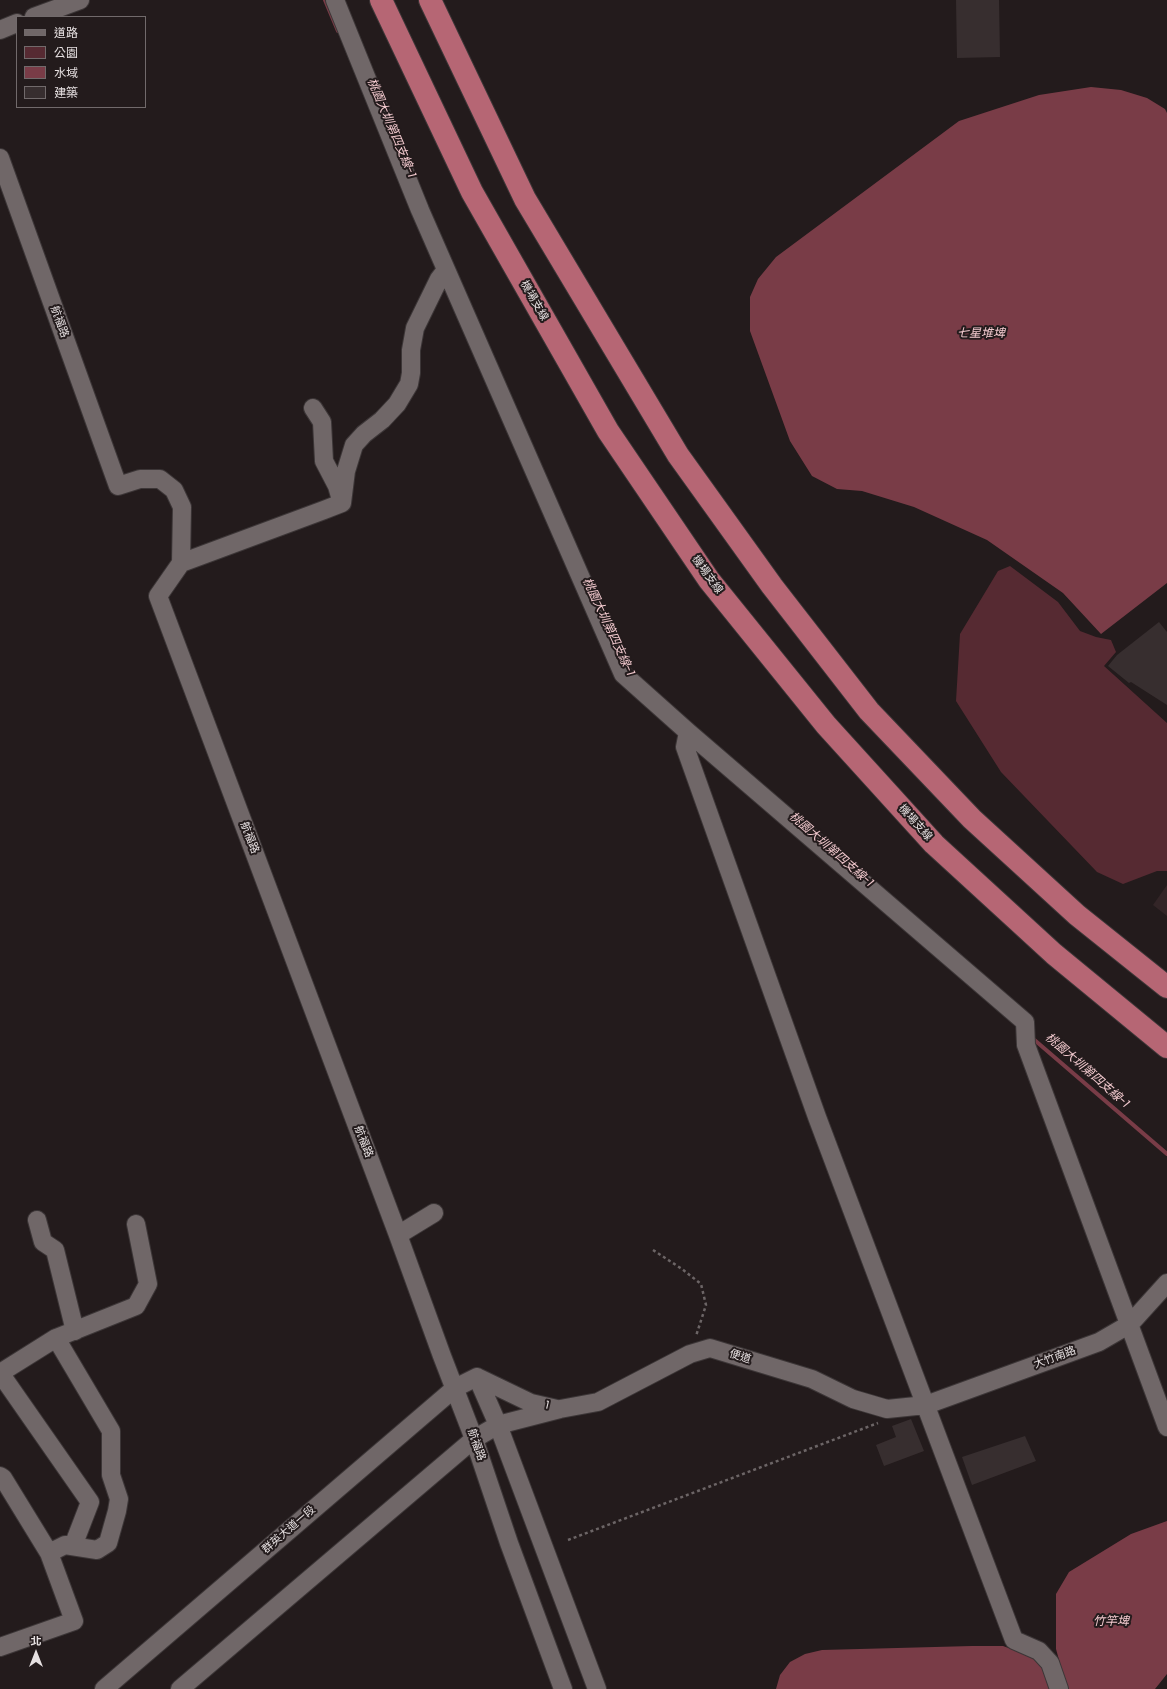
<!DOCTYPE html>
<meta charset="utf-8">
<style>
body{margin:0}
#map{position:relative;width:1167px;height:1689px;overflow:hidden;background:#231b1c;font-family:Poppins,"Noto Sans TC",sans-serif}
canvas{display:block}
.legend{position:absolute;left:16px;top:16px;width:130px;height:92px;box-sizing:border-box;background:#231b1c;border:1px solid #716a6b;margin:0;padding:5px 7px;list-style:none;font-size:12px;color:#e6e0e1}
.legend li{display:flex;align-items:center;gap:8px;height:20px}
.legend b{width:20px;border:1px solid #716a6b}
.north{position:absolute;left:16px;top:1633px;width:40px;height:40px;-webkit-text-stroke:3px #231b1c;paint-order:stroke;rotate:0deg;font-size:11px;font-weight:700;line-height:16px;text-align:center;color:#e6e0e1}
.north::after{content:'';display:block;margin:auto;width:14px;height:18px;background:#e6e0e1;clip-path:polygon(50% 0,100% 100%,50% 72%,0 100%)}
</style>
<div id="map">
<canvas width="1167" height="1689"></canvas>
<ul class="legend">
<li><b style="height:5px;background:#706768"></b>道路</li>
<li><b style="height:11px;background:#562a32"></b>公園</li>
<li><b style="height:11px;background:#793c47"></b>水域</li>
<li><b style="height:11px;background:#372e2f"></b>建築</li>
</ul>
<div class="north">北</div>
</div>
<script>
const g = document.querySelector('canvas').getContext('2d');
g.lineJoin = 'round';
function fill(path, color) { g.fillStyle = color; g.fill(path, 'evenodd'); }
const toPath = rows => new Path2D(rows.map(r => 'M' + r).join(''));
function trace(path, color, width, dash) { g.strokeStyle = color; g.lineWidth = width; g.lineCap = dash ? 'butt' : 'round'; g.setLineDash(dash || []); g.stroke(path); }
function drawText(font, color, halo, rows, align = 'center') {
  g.font = font + ' Poppins,"Noto Sans TC",sans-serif'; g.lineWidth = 4; g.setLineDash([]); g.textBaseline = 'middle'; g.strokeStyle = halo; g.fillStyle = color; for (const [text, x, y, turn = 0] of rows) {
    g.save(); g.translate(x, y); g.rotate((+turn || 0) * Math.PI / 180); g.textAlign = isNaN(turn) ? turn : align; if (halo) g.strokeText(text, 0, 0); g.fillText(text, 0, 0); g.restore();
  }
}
const built = toPath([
 [1167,885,1167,916,1153,905]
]);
const green = toPath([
 [1010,566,1058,602,1080,631,1096,637,1111,640,1116,652,1104,666,1167,723,1167,871,1157,871,1123,884,1097,872,1001,772,956,701,960,634,998,571]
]);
const water = toPath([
 [1091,87,1121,90,1147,98,1165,109,1167,113,1167,583,1101,634,1063,593,987,540,914,507,862,491,837,489,812,476,790,441,750,331,750,297,758,279,776,257,959,121,1039,95],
 [1167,1521,1167,1674,1155,1689,1067,1689,1056,1649,1056,1594,1069,1572,1131,1534],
 [972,1646,1003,1646,1039,1659,1047,1671,1049,1689,776,1689,780,1675,790,1662,805,1654,822,1650]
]);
const stream = toPath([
 [325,0,338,31],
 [1031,1037,1167,1154]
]);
const building = toPath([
 [956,0,999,0,1000,57,957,58],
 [1159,622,1167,632,1167,705,1131,682,1129,683,1108,666,1117,655],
 [911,1419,924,1451,884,1466,876,1445,896,1437,892,1426],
 [1025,1436,1036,1461,972,1485,962,1457]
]);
const path = toPath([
 [653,1250,682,1269,701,1284,706,1305,696,1336],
 [568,1540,878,1423]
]);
const minor = toPath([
 [335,0,420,210,623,674,688,732,1025,1022,1026,1045,1167,1427],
 [34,17,80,0],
 [0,30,17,23],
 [0,158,118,486,140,479,160,479,174,490,182,507,181,563,158,596,398,1235,442,1356,474,1439,509,1543,563,1689],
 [313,408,322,422,324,461,337,486,341,500],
 [181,563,324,510,342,503,346,471,354,445,364,434,382,420,397,404,409,384,411,373,411,350,415,328,439,279,446,270],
 [688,732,685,747,817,1117,1014,1640,1039,1651,1050,1663,1059,1689],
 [37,1220,43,1242,55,1250,75,1331],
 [398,1235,434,1213],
 [0,1373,56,1338,136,1306,148,1284,136,1224],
 [0,1373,90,1502,73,1546],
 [477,1377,498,1425,597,1689],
 [477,1377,531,1403,557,1409],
 [0,1476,3,1478,49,1553,74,1621,0,1647],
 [49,1553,65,1545,97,1550,108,1543,117,1511,119,1499,111,1475,111,1431,56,1338],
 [104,1689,455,1388,477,1377],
 [180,1689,474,1439,498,1425,560,1409,598,1402,690,1354,710,1348,812,1379,853,1399,887,1409,926,1405,1099,1342,1130,1324,1167,1283]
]);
const highway = toPath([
 [381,0,472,192,608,431,709,580,826,725,934,844,1054,954,1167,1047],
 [430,0,525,199,678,455,772,586,869,711,972,819,1077,915,1167,987]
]);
const streetNames = [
 ["機場支線",534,301,60],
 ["航福路",59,322,70],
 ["機場支線",707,575,54],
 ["機場支線",915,823,48],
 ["航福路",249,838,69],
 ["航福路",363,1142,69],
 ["便道",740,1357,17],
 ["大竹南路",1055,1358,-20],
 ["1",547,1406,13],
 ["航福路",476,1445,71],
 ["群英大道一段",289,1530,-41]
];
const waterNames = [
 ["桃園大圳第四支線-1",391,128,67],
 ["七星堆埤",981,334],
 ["桃園大圳第四支線-1",608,627,65],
 ["桃園大圳第四支線-1",831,850,41],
 ["桃園大圳第四支線-1",1087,1071,41],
 ["竹竿埤",1111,1622]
];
fill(built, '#332527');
fill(green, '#562a32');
fill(water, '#793c47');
trace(stream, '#793c47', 4);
fill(building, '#372e2f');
trace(minor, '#3c3637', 20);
trace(highway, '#3c3637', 24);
trace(path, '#6c6566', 2.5, [3, 3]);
trace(minor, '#706768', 18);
trace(highway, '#b66674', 22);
drawText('11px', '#e6e0e1', '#231b1c', streetNames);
drawText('italic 12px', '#f3cacf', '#231b1c', waterNames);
</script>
